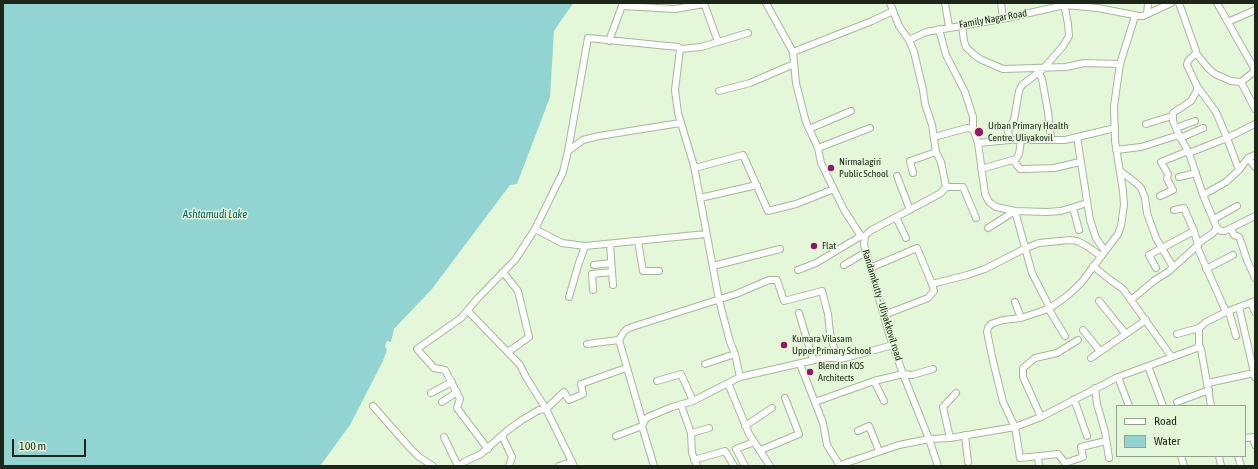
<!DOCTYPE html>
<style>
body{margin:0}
#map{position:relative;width:1258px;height:469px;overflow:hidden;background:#e4f8d9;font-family:"Asap Condensed",sans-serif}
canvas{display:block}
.frame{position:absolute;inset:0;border:4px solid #1e261a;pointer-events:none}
.legend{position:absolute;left:1116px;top:405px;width:130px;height:52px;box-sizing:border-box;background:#e4f8d9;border:1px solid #95a48d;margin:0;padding:5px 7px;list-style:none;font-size:12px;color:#1e261a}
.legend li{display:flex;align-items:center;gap:8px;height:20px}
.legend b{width:20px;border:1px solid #95a48d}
.scale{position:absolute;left:12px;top:439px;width:74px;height:18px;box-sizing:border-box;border:2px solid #1e261a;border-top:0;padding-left:5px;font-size:12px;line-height:14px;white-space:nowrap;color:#1e261a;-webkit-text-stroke:3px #e4f8d9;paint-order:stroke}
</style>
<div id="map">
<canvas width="1258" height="469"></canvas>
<div class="frame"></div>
<ul class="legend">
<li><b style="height:5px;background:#fff"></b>Road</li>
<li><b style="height:11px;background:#92d4d2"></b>Water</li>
</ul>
<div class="scale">100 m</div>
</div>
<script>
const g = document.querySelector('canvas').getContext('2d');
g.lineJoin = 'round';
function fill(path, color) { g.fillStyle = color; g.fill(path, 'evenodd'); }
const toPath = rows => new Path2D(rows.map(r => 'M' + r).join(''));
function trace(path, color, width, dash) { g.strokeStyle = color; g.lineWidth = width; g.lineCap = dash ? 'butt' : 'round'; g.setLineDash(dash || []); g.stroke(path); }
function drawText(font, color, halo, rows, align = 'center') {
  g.font = font + ' "Asap Condensed",sans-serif'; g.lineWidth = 3; g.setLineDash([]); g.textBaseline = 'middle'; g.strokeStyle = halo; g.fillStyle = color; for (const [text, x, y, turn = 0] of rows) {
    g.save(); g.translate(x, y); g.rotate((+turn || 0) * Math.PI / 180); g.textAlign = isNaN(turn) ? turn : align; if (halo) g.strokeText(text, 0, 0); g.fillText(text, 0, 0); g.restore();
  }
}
const water = toPath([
 [3,3,573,3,572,5,560,22,554,31,550,97,517,184,510,185,432,289,394,329,391,342,387,341,385,346,387,350,383,361,350,425,320,466,3,466]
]);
const minor = toPath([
 [704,3,718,42],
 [766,3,793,52,796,83,800,99,806,122,818,148,821,163,844,210,861,236,865,236],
 [890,3,899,26,909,40,914,52,923,90,925,104,932,125,936,152,941,162,946,187,941,193,870,231,865,236,864,245,889,334,903,374,929,439,938,466],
 [945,3,949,27],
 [1001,3,1003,18],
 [1179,3,1196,51,1196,53,1188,61,1187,65,1197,86,1197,90,1195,94,1191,101,1173,113,1173,121,1179,135,1189,153,1203,195,1217,228,1213,233,1200,242,1198,245,1198,249,1226,312],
 [1217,3,1255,70],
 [622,6,675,9,704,4],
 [1147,14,1148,3],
 [1228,22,1255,10],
 [962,25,964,41,966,47,972,53,980,59,1003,69,1066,67,1084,63,1120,64],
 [939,29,946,55,965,92,973,117,973,129],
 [909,40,926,32,1007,18,1065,5,1098,8,1139,16,1143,16,1171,3],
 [609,41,623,3],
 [680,49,701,47,748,33],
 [793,52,872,21,893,11],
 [1196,53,1208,68,1215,74,1231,81,1241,82,1255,71],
 [1039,73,1042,79,1048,112,1051,139],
 [1241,82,1255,109],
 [1197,86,1216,112,1227,138,1239,170],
 [719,91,750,83,794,64],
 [1146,124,1172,116],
 [1176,128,1195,121],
 [809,129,851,111],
 [934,137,967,128,973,129,978,143,985,194,989,202,996,207,1015,211,1047,212,1061,211,1087,203],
 [1077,137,1090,220,1096,238,1105,251],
 [1180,138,1203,128],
 [1010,140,1008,131,1014,120,1019,91,1022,85,1043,69,1063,46,1069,36,1068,24,1064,3],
 [978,143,1010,140,1065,140,1115,128],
 [818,148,870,128],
 [1116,150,1141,147,1179,135],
 [568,151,588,38,678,47,680,49,675,90,678,113,694,166,719,300,730,342,735,354,740,377],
 [1189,153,1227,138,1255,124],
 [1248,158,1255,167],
 [1013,160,1020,169,1023,169,1054,168,1080,162],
 [695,168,743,155,768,211,796,204,834,189],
 [981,169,1016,159,1019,154,1021,140],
 [1120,171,1136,183,1141,188,1145,198,1147,213,1156,238,1173,267],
 [913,173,910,161,936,152],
 [897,176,910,210],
 [1179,177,1196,173],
 [946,187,963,187,976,218],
 [1203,195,1226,182,1239,170,1248,158,1255,155],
 [1160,196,1173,190,1167,179,1168,174,1161,162,1188,151],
 [700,198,757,185],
 [1073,208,1079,230],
 [896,217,906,238],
 [1214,219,1237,206],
 [988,228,1015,211,1032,273,1050,308],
 [1217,228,1221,231,1225,231,1255,216],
 [535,229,562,243,585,246,706,234],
 [1231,229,1234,235,1239,237,1241,242,1247,260,1255,278],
 [638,241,643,271,659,271],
 [610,244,613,285],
 [594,265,611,263],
 [844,265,866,252],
 [713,266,780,249],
 [1093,266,1109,279,1123,289,1171,356],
 [870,268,917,248,932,284],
 [1156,268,1149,255,1194,231],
 [1206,269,1233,255],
 [798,270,816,263,861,236],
 [503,272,518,291,529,337,508,352],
 [593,290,592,274,612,272],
 [569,297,578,266,585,246],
 [1131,300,1155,280,1168,272,1198,245,1194,231,1184,208,1174,210],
 [1099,301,1125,333],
 [1015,302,1021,318],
 [1251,303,1255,312],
 [1239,307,1255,377],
 [1048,308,1065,336],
 [468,311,520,365,526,377,546,409,564,392,569,400,583,394,581,384,626,368],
 [1229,312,1236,336],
 [799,313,813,360],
 [884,315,928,298,934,291,932,284,967,275,985,269,1026,248,1039,243,1070,240,1077,241,1085,245,1101,256],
 [1083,330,1100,351],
 [1177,334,1199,328],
 [587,344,619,340],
 [1199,345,1201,349,1211,406],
 [1091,358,1146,320],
 [705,364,735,354],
 [800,364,823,423,827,445,840,466],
 [1148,366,1163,406],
 [1118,377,1129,406],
 [657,381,681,374,693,401],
 [874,381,884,401],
 [728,383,749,434,770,466],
 [1208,383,1254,373],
 [1095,388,1097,404,1105,432,1109,458],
 [431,393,452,382],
 [1074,399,1087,436],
 [442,402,457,392],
 [815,402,874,381,903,374,912,375,933,369],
 [1177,402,1209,390],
 [681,405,691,433,692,453,697,466],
 [373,406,410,448,419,457,433,466],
 [1041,417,1023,377,1023,368,1035,358,1057,353,1078,340],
 [643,423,619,340,623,333,627,329,635,326,736,294,769,280,777,280,784,301,822,291,828,314,830,333,837,358],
 [745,426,772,408],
 [858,431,869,426,879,451],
 [691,433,709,428],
 [965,435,968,462],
 [502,436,512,457,509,466],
 [616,436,642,426],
 [444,437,458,466],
 [1253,437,1255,445],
 [950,438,943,407,956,393],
 [1245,438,1255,437],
 [1106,441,1081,447,1083,457,1065,463,1058,454,1020,458,1015,427,1003,402,993,361,987,332,988,328,991,324,1003,320,1021,318,1039,312,1050,308,1067,296,1081,283,1118,234,1121,226,1124,205,1123,191,1115,141,1114,106,1120,64,1135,16],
 [488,449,457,408,460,399,445,370,434,368,417,349,461,318,478,298,515,260,535,229,563,172,568,151,583,140,599,136,680,123],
 [761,450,799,434,785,398],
 [1038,456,1039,466],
 [1181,456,1184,466],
 [1219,456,1221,466],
 [1238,456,1241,466],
 [694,460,725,451,734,466],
 [459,466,464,462,481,454,508,430,522,420,539,410,546,409,574,466],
 [559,466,571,462],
 [654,466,642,426,645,420,648,417,672,407,693,401,740,377,823,358,845,358,893,345],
 [745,466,736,449,754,442],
 [840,466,846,463,899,445,929,439,950,438,1015,427,1041,417,1118,377,1197,348,1199,345,1199,328,1206,322,1226,312,1255,301]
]);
const markers = [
 [979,132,5,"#991468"],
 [831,168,4,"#991468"],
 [814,246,4,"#991468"],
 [784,345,4,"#991468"],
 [810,372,4,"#991468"]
];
const streetNames = [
 ["Family Nagar Road",993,19,-10],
 ["Randamkutty - Uliyakkovil road",882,305,73]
];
const poiNames = [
 ["Urban Primary Health",988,126],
 ["Centre, Uliyakovil",988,138],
 ["Nirmalagiri",839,162],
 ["Public School",839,174],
 ["Flat",822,246],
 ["Kumara Vilasam",792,339],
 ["Upper Primary School",792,351],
 ["Blend in KOS",818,366],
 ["Architects",818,378]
];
const waterNames = [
 ["Ashtamudi Lake",215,215]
];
fill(water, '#92d4d2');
trace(minor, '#a5b89a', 8);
trace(minor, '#fff', 6);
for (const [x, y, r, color] of markers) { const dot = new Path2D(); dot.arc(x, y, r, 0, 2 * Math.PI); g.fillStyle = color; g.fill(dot); trace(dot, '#e4f8d9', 1.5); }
drawText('10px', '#1e261a', '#e4f8d9', streetNames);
drawText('10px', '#1e261a', '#e4f8d9', poiNames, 'left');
drawText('italic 11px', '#006261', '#e4f8d9', waterNames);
</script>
